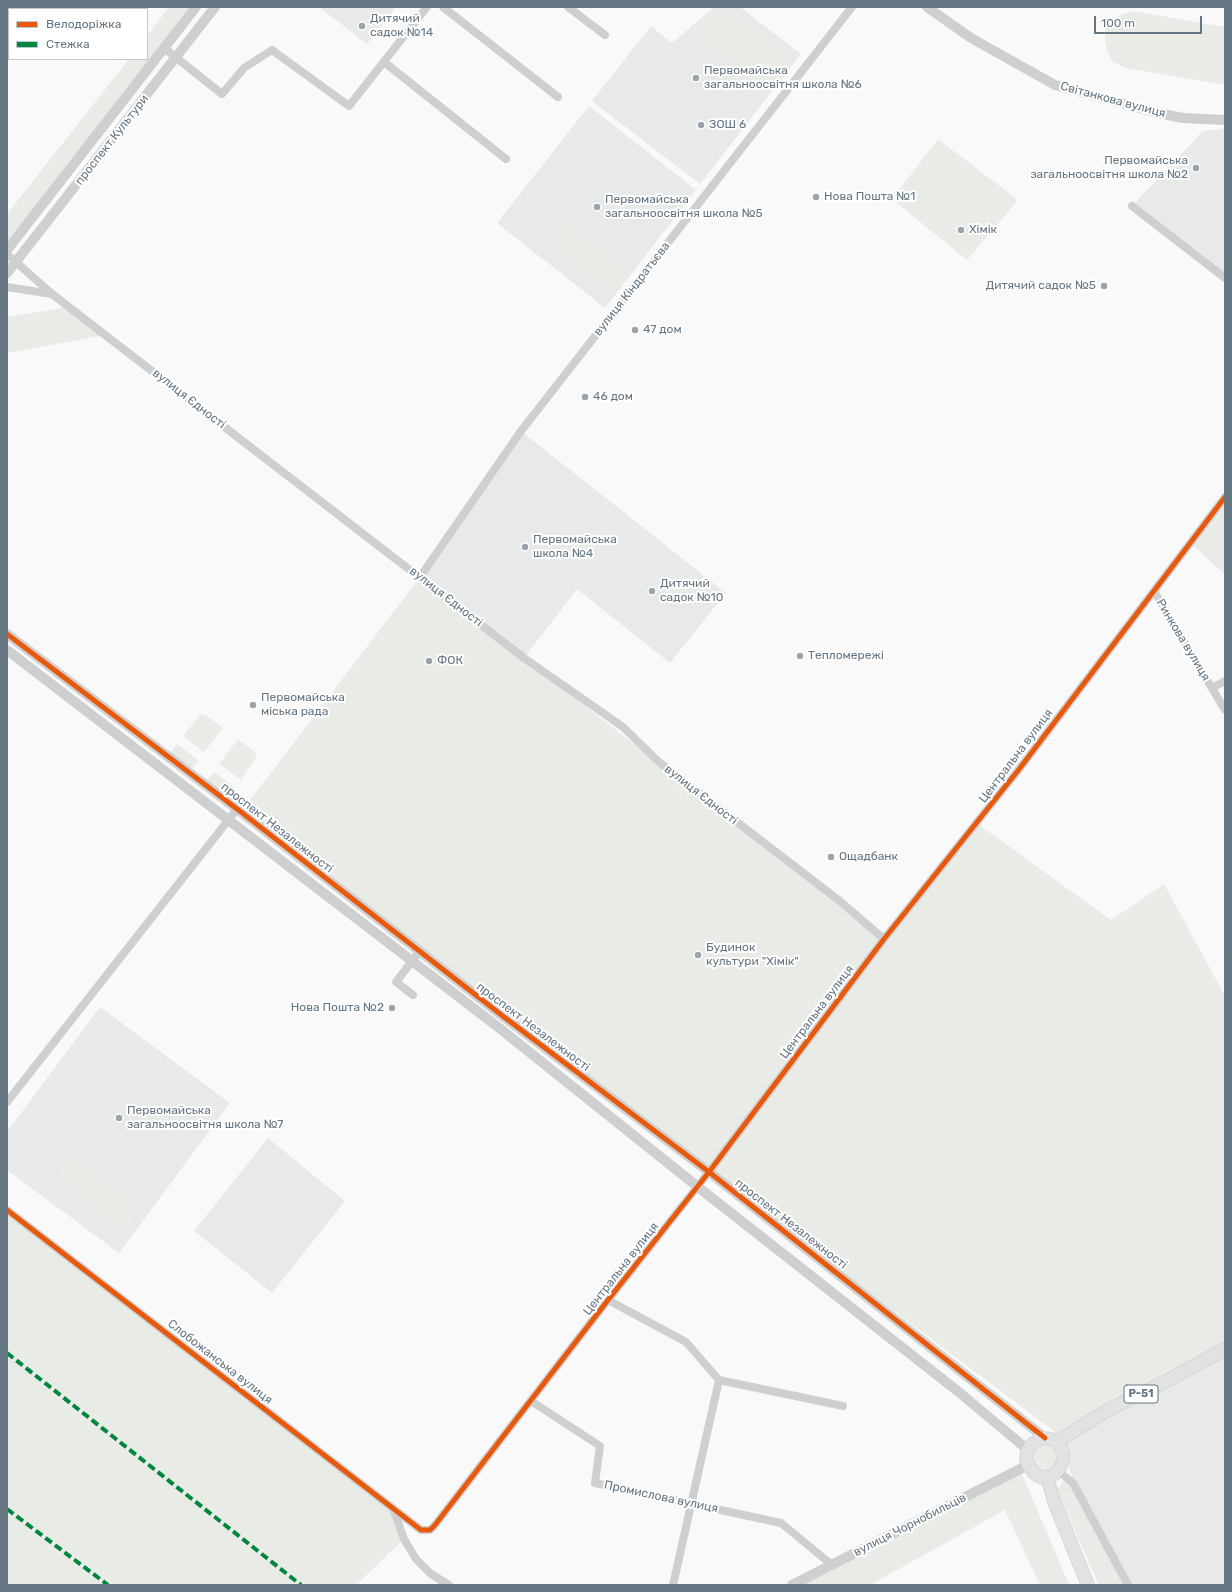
<!DOCTYPE html>
<meta charset="utf-8">
<style>
body{margin:0}
#map{position:relative;width:1232px;height:1592px;overflow:hidden;background:#f9f9f9;font-family:Rubik,sans-serif}
canvas{display:block}
.frame{position:absolute;inset:0;border:8px solid #657683;pointer-events:none}
.legend{position:absolute;left:8px;top:8px;width:140px;height:52px;box-sizing:border-box;background:#fff;border:1px solid #c1c8cd;margin:0;padding:5px 7px;list-style:none;font-size:12px;color:#657683}
.legend li{display:flex;align-items:center;gap:8px;height:20px}
.legend b{width:20px;border:1px solid #c1c8cd}
.scale{position:absolute;left:1094px;top:16px;width:108px;height:18px;box-sizing:border-box;border:2px solid #657683;border-top:0;padding-left:5px;font-size:12px;line-height:14px;white-space:nowrap;color:#657683;-webkit-text-stroke:3px #fff;paint-order:stroke}
</style>
<div id="map">
<canvas width="1232" height="1592"></canvas>
<div class="frame"></div>
<ul class="legend">
<li><b style="height:5px;background:#e8590c"></b>Велодоріжка</li>
<li><b style="height:5px;background:#00873e"></b>Стежка</li>
</ul>
<div class="scale">100 m</div>
</div>
<script>
const g = document.querySelector('canvas').getContext('2d');
g.lineJoin = 'round';
function fill(path, color) { g.fillStyle = color; g.fill(path, 'evenodd'); }
const toPath = rows => new Path2D(rows.map(r => 'M' + r).join(''));
function trace(path, color, width, dash) { g.strokeStyle = color; g.lineWidth = width; g.lineCap = dash ? 'butt' : 'round'; g.setLineDash(dash || []); g.stroke(path); }
function drawText(font, color, halo, rows, align = 'center') {
  g.font = font + ' Rubik,sans-serif'; g.lineWidth = 4; g.setLineDash([]); g.textBaseline = 'middle'; g.strokeStyle = halo; g.fillStyle = color; for (const [text, x, y, turn = 0] of rows) {
    g.save(); g.translate(x, y); g.rotate((+turn || 0) * Math.PI / 180); g.textAlign = isNaN(turn) ? turn : align; if (halo) g.strokeText(text, 0, 0); g.fillText(text, 0, 0); g.restore();
  }
}
const built = toPath([
 [319,7,396,7,367,44],
 [714,7,740,7,801,54,700,184,592,101,651,26,672,43],
 [589,106,696,190,605,308,497,223],
 [1225,129,1225,278,1132,206,1203,131],
 [521,431,726,593,670,663,577,589,524,658,420,577],
 [100,1007,230,1103,119,1253,7,1170,7,1132],
 [268,1138,345,1201,272,1293,194,1231],
 [1225,1349,1225,1585,1128,1585,1073,1483,1062,1437]
]);
const green = toPath([
 [169,7,196,7,7,250,7,214,129,59,147,59,147,36],
 [724,9,738,13,783,48,787,58,787,66,783,75,777,81,765,85,754,83,706,46,702,37,702,29,706,19,711,13],
 [1133,11,1225,27,1225,83,1220,84,1126,68,1115,63,1110,58,1106,48,1105,36,1108,26,1112,21,1120,15],
 [938,139,1018,200,967,260,892,199],
 [559,225,565,225,572,226,621,263,625,272,625,277,623,283,615,288,610,289,603,288,554,251,550,246,549,237,552,231],
 [69,307,106,335,7,353,7,317],
 [1225,497,1225,575,1191,543],
 [420,577,884,939,978,824,1111,920,1164,884,1225,996,1225,1349,1062,1437,709,1172,241,812],
 [201,714,206,715,223,728,204,752,183,736],
 [238,739,255,752,257,756,241,780,219,764],
 [177,744,198,760,189,773,167,757],
 [214,772,235,788,226,801,204,784],
 [73,1158,82,1161,133,1200,137,1205,138,1214,131,1224,123,1227,116,1225,60,1182,58,1175,60,1164,65,1160],
 [7,1210,393,1508,404,1539,356,1585,7,1585],
 [1058,1441,1060,1468,1040,1477,1027,1452,1031,1445],
 [1020,1469,1069,1585,1040,1585,1005,1510,870,1585,792,1585],
 [1065,1476,1128,1585,1099,1585,1057,1491]
]);
const minor = toPath([
 [443,7,558,97],
 [568,7,605,35],
 [164,48,222,94,244,68,272,50,349,106,427,7],
 [384,62,506,159],
 [1132,206,1225,278],
 [7,254,52,294,524,658,623,727,659,762,841,902,884,939],
 [7,287,52,294],
 [420,577,521,431,852,7],
 [1154,591,1225,710],
 [1212,688,1225,681],
 [413,995,396,982,419,952],
 [7,1102,237,809,241,812],
 [7,1210,421,1530,430,1530,435,1525,608,1300,709,1172,884,939,1020,768,1225,497],
 [608,1300,686,1342,719,1380,843,1406],
 [531,1401,600,1446,595,1483,781,1523,832,1565],
 [1058,1471,1073,1483,1128,1585],
 [393,1508,404,1539,416,1559,431,1574,449,1585],
 [673,1585,719,1380]
]);
const tertiary = toPath([
 [927,7,971,38,1055,85,1158,113,1183,118,1225,120],
 [7,250,196,7],
 [7,273,215,7],
 [7,634,241,812,504,1017,709,1172,1045,1438],
 [7,650,498,1027,698,1187,960,1393,1028,1450],
 [792,1585,1028,1465]
]);
const primary = toPath([
 [1041,1438,1051,1439,1058,1441,1063,1454,1063,1460,1060,1468,1055,1474,1047,1477,1040,1477,1034,1473,1028,1465,1026,1459,1027,1452,1031,1445,1041,1438],
 [1058,1441,1108,1410,1172,1378,1225,1349],
 [1047,1477,1055,1504,1088,1585]
]);
const quiet = toPath([
 [7,1353,301,1585],
 [7,1509,108,1585]
]);
const cycleway = toPath([
 [7,634,241,812,504,1017,709,1172,1045,1438],
 [7,1210,421,1530,430,1530,435,1525,608,1300,709,1172,884,939,1020,768,1225,497]
]);
const markers = [
 [362,26,4,"#99a4ac"],
 [696,78,4,"#99a4ac"],
 [701,125,4,"#99a4ac"],
 [1196,168,4,"#99a4ac"],
 [816,197,4,"#99a4ac"],
 [597,207,4,"#99a4ac"],
 [961,230,4,"#99a4ac"],
 [1104,286,4,"#99a4ac"],
 [635,330,4,"#99a4ac"],
 [585,397,4,"#99a4ac"],
 [525,547,4,"#99a4ac"],
 [652,591,4,"#99a4ac"],
 [800,656,4,"#99a4ac"],
 [429,661,4,"#99a4ac"],
 [253,705,4,"#99a4ac"],
 [831,857,4,"#99a4ac"],
 [698,955,4,"#99a4ac"],
 [392,1008,4,"#99a4ac"],
 [119,1118,4,"#99a4ac"]
];
const shields = [
 [1141,1394,34]
];
const shieldNames = [
 ["Р-51",1141,1394]
];
const poiNames = [
 ["Дитячий",370,19],
 ["садок №14",370,33],
 ["Первомайська",704,71],
 ["загальноосвітня школа №6",704,85],
 ["ЗОШ 6",709,125],
 ["Первомайська",1188,161,"right"],
 ["загальноосвітня школа №2",1188,175,"right"],
 ["Нова Пошта №1",824,197],
 ["Первомайська",605,200],
 ["загальноосвітня школа №5",605,214],
 ["Хімік",969,230],
 ["Дитячий садок №5",1096,286,"right"],
 ["47 дом",643,330],
 ["46 дом",593,397],
 ["Первомайська",533,540],
 ["школа №4",533,554],
 ["Дитячий",660,584],
 ["садок №10",660,598],
 ["Тепломережі",808,656],
 ["ФОК",437,661],
 ["Первомайська",261,698],
 ["мiська рада",261,712],
 ["Ощадбанк",839,857],
 ["Будинок",706,948],
 ["культури \"Хімік\"",706,962],
 ["Нова Пошта №2",384,1008,"right"],
 ["Первомайська",127,1111],
 ["загальноосвітня школа №7",127,1125]
];
const streetNames = [
 ["Світанкова вулиця",1113,100,15],
 ["проспект Культури",112,140,-52],
 ["вулиця Кіндратьєва",632,289,-52],
 ["вулиця Єдності",189,399,38],
 ["вулиця Єдності",446,597,38],
 ["Ринкова вулиця",1183,640,59],
 ["Центральна вулиця",1016,756,-53],
 ["вулиця Єдності",701,795,38],
 ["проспект Незалежності",277,828,38],
 ["Центральна вулиця",817,1012,-53],
 ["проспект Незалежності",533,1027,37],
 ["проспект Незалежності",791,1224,38],
 ["Центральна вулиця",621,1269,-52],
 ["Слобожанська вулиця",220,1362,38],
 ["Промислова вулиця",661,1497,12],
 ["вулиця Чорнобильців",910,1525,-27]
];
fill(built, '#e8e9e9');
fill(green, '#e8ebe6');
trace(primary, '#d5d6d7', 14);
trace(minor, '#cecfd0', 8);
trace(tertiary, '#cecfd0', 10);
trace(primary, '#e1e2e2', 12);
trace(quiet, '#00873e', 4, [8, 4]);
trace(cycleway, '#e8590c', 5);
for (const [x, y, r, color] of markers) { const dot = new Path2D(); dot.arc(x, y, r, 0, 2 * Math.PI); g.fillStyle = color; g.fill(dot); trace(dot, '#fff', 1.5); }
for (const [x, y, w] of shields) { const box = new Path2D(); box.roundRect(x - w / 2, y - 9, w, 18, 3); g.fillStyle = '#fff'; g.fill(box); trace(box, '#657683', 1); }
drawText('bold 11px', '#657683', null, shieldNames);
drawText('12px', '#657683', '#fff', poiNames, 'left');
drawText('12px', '#657683', '#fff', streetNames);
</script>
